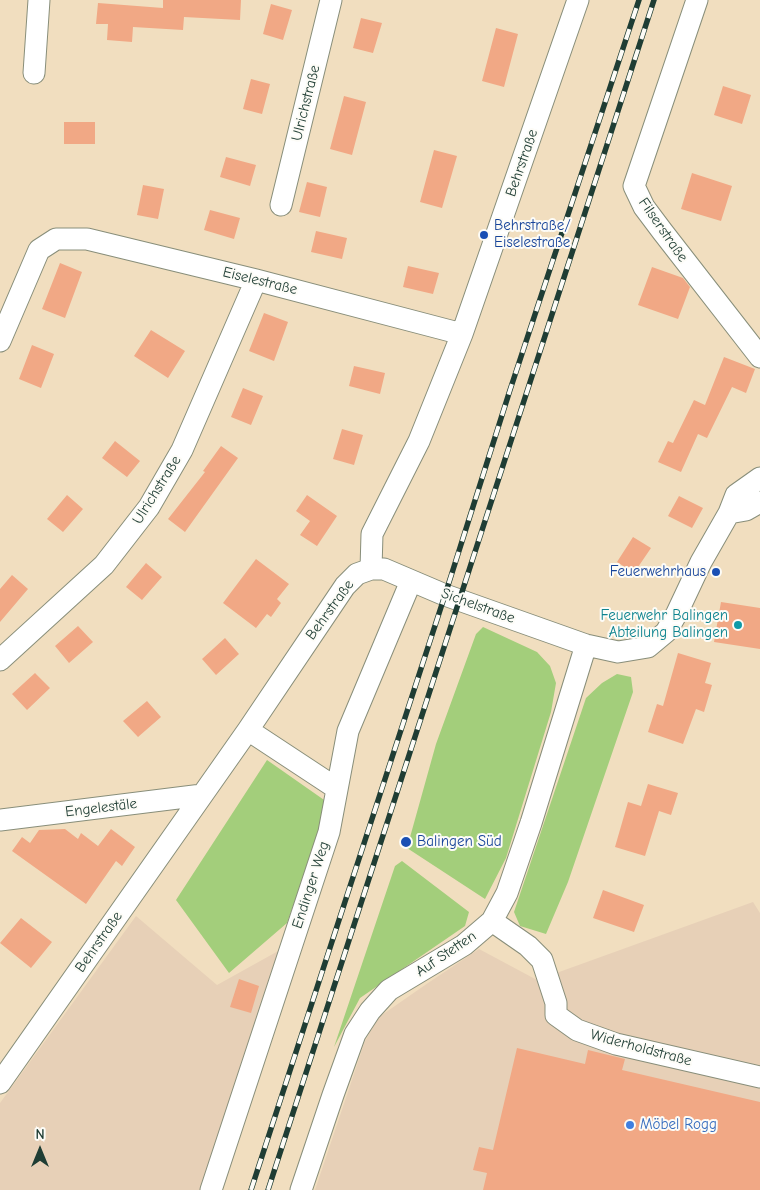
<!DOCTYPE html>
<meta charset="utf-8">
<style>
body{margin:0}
#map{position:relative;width:760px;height:1190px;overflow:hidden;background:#f1debf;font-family:"Comic Neue",sans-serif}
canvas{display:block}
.north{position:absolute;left:15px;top:1125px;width:50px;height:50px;-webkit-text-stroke:4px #fdfcf7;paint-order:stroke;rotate:0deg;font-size:14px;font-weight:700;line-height:20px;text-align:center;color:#1f3d34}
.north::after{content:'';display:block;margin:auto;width:18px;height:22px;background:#1f3d34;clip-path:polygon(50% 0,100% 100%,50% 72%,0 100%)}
</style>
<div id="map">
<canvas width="760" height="1190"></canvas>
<div class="north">N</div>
</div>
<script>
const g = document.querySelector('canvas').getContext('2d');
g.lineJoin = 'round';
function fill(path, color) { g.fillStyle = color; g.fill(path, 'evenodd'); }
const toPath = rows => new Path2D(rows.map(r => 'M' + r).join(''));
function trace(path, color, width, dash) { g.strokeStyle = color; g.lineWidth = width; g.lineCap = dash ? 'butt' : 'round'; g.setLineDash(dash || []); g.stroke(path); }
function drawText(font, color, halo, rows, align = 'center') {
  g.font = font + ' "Comic Neue",sans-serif'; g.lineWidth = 4; g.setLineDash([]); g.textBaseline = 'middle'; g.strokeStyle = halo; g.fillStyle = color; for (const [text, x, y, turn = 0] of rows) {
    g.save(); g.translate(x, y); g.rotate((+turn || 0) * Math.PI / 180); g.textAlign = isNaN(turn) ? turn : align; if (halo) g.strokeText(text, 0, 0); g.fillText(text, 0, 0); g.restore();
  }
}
const built = toPath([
 [753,902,760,913,760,1190,315,1190,365,1041,379,1017,428,983,479,949,537,980],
 [136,916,217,985,280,950,206,1190,0,1190,0,1103]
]);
const green = toPath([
 [483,627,537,652,550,666,556,683,551,712,506,858,485,899,407,848,436,744,476,634],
 [617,674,631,677,633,692,568,882,546,934,520,926,514,912,586,698,602,683],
 [267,760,327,802,321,826,287,923,229,973,176,900],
 [402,861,469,912,465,926,360,998,334,1047,395,866]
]);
const building = toPath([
 [163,0,241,0,240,20,184,17,183,30,133,27,132,42,107,40,108,24,96,24,98,3,163,8],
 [271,4,292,10,283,40,263,34],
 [361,18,382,23,373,53,353,48],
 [496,28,518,34,504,87,482,81],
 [251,79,270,84,262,114,243,109],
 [723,86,751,95,742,124,714,115],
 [344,96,366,102,352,155,330,149],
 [64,122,95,122,95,144,64,144],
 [434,150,457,156,442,208,420,202],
 [226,157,256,165,250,186,220,177],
 [692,173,732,186,721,221,681,209],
 [307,182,327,187,320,217,299,212],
 [143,185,164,189,158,219,137,215],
 [210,210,240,218,234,239,204,230],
 [316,231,347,238,342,259,311,252],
 [60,263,82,272,65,318,42,309],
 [408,266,439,273,433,294,403,287],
 [652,267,683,278,690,287,678,319,638,305],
 [264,313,288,322,274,361,249,351],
 [151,330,185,351,168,378,134,356],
 [32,345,54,354,41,388,19,379],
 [724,357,755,369,746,393,732,387,707,438,698,434,681,472,658,462,668,441,673,443,694,400,705,405],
 [354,366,385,373,380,394,349,386],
 [243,388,263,396,251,425,231,417],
 [342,429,363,435,354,465,333,459],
 [115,441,140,461,127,477,102,458],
 [221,446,238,458,185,532,168,519,205,472,203,471],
 [67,495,83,509,63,532,47,519],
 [307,495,337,516,317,546,300,535,310,521,296,511],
 [679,496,703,508,692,528,668,516],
 [633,537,651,548,634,573,617,562],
 [256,559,289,584,277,599,281,603,271,617,267,614,256,628,223,603],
 [146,563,162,577,142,600,126,587],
 [12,575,28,589,0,622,0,589],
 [721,602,760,608,760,649,714,642],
 [78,626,93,642,69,663,55,646],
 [225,638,239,654,216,675,202,659],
 [678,653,711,663,705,683,712,685,704,712,696,709,683,744,648,732,657,704,663,706],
 [35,673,50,688,27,710,12,694],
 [147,701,161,717,138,737,123,721],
 [648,784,678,793,671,815,659,811,645,856,615,847,628,802,641,806],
 [65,829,78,839,81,833,98,846,111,829,135,847,122,866,116,861,86,904,12,851,22,837,30,843,39,830],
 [603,890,644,905,634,932,593,918],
 [21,918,52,942,31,968,0,943],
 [239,979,259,986,251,1013,230,1007],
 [517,1048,585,1064,588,1050,625,1059,622,1070,760,1102,760,1190,483,1190,487,1173,473,1170,479,1147,493,1150]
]);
const minor = toPath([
 [697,0,634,186,644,207,662,231,760,357],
 [34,73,39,0],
 [281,205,331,0],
 [0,341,39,250,56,239,87,239,256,280,462,334],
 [729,513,746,510,760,502],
 [371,569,372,534,419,441,462,334,578,0],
 [0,660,104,565,149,507,182,450,256,280],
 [248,730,336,788],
 [0,820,202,795],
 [492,921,528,946,542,960,556,1003,556,1015,577,1030,616,1044,760,1077],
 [0,1083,248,730,345,586,357,574,371,569,384,569,445,595,586,645,618,652,648,647,666,632,677,613,701,562,729,513,736,495,760,478],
 [211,1190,329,832,348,731,411,581],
 [301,1190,333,1095,355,1034,370,1011,389,990,464,945,492,921,507,893,531,823,586,645]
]);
const rail = toPath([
 [251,1190,445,595,510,390,639,0],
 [268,1190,654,0]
]);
const markers = [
 [484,235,5,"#1a4fb4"],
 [716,572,5,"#1a4fb4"],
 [738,625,5,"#0f9aa8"],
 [406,842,6,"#1a4fb4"],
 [630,1125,5,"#3f7fe0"]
];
const streetNames = [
 ["Ulrichstraße",306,103,-76],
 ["Behrstraße",522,163,-71],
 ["Filserstraße",663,230,55],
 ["Eiselestraße",260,281,14],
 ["Ulrichstraße",157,490,-58],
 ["Sichelstraße",478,606,20],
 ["Behrstraße",330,610,-54],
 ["Engelestäle",101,808,-7],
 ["Endinger Weg",311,885,-72],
 ["Behrstraße",99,942,-55],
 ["Auf Stetten",446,954,-34],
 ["Widerholdstraße",641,1048,15]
];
const transitNames = [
 ["Behrstraße/",494,226],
 ["Eiselestraße",494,243],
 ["Feuerwehrhaus",706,572,"right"],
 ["Balingen Süd",417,842]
];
const cultureNames = [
 ["Feuerwehr Balingen",728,616],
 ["Abteilung Balingen",728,633]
];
const shopNames = [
 ["Möbel Rogg",640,1125]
];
fill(built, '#e7d0b7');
fill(green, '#a3ce7b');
fill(building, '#f1a885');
trace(minor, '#888e7a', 23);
trace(minor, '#fff', 21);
trace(rail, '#1f3d34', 5.5);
trace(rail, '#fdfcf7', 4, [11]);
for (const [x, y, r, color] of markers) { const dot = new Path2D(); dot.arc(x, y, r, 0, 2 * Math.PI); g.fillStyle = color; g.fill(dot); trace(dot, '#fdfcf7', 2); }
drawText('15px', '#1f3d34', '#fdfcf7', streetNames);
drawText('15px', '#164399', '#fdfcf7', transitNames, 'left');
drawText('15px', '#0d838f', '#fdfcf7', cultureNames, 'right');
drawText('15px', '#366cbe', '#fdfcf7', shopNames, 'left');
</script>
